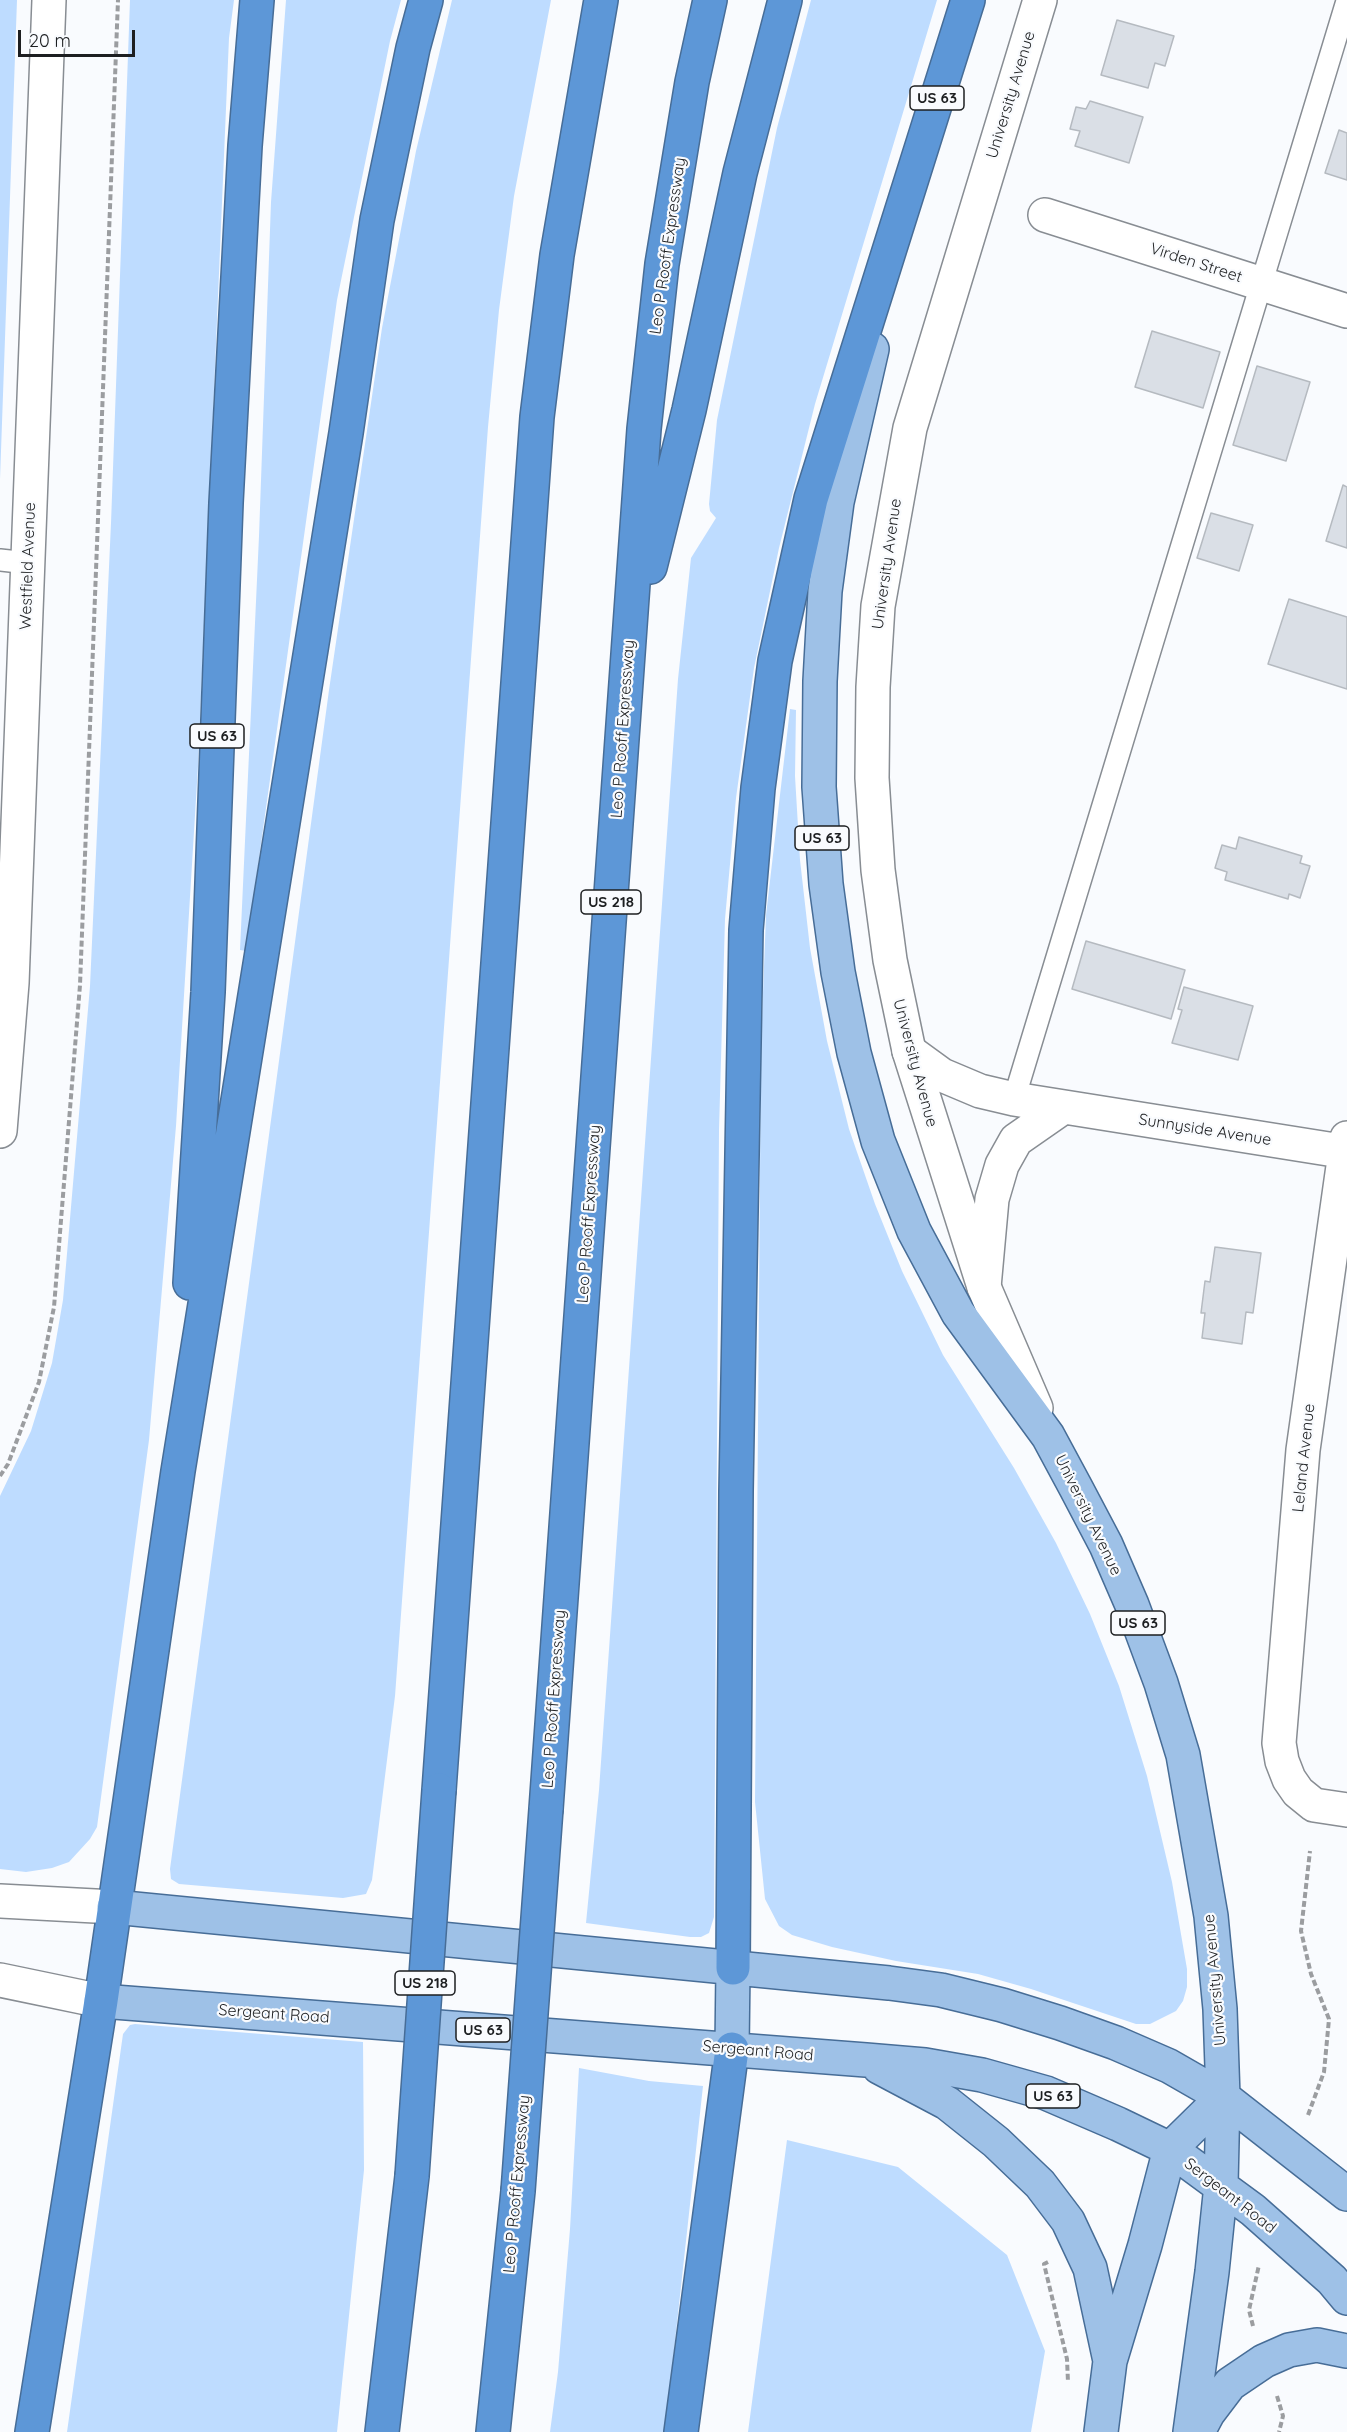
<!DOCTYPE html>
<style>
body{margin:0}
#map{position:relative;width:1347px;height:2432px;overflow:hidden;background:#f9fbfe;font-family:Quicksand,sans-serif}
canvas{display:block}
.scale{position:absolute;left:18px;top:30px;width:117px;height:27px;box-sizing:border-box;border:3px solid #1d1f21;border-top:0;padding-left:8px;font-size:18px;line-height:21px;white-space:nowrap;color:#1d1f21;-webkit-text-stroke:4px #f9fbfe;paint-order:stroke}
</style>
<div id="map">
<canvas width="1347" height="2432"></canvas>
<div class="scale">20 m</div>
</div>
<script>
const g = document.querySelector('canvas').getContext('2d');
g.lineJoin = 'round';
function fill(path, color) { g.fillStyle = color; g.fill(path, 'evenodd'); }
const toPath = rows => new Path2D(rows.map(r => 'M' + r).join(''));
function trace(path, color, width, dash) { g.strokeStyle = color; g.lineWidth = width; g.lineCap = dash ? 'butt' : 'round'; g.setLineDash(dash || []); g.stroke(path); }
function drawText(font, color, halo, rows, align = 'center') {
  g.font = font + ' Quicksand,sans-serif'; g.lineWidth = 4.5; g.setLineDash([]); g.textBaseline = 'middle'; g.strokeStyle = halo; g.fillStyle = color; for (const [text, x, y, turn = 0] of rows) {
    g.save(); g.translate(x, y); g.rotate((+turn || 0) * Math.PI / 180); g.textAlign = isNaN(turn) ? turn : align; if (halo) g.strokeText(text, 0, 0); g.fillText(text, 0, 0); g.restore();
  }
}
const green = toPath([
 [0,0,17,0,0,479],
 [130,0,234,0,229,38,198,766,176,1126,149,1440,97,1827,90,1839,69,1862,52,1868,26,1872,0,1869,0,1496,31,1431,52,1363,63,1300,90,986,111,523],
 [286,0,401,0,390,41,337,300,246,951,240,950,259,536,271,202],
 [452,0,551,0,514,196,499,310,488,427,395,1696,372,1880,366,1894,343,1898,179,1884,171,1879,170,1869,329,690,382,328,416,151],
 [811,0,937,0,815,404,779,548,754,668,736,798,725,919,719,1130,714,1917,709,1933,701,1937,690,1937,586,1923,599,1790,678,679,691,558,716,518,710,511,709,504,717,420,777,128],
 [790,709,796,710,795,776,800,860,810,948,827,1041,849,1129,875,1204,902,1271,943,1355,1014,1468,1056,1543,1090,1614,1119,1686,1147,1776,1172,1882,1187,1969,1187,1987,1183,2001,1176,2011,1150,2024,1136,2024,1031,1989,978,1974,896,1961,832,1947,792,1935,779,1926,765,1899,755,1802,761,1045,766,915],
 [135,2024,363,2042,364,2170,337,2432,67,2432,123,2034,130,2025],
 [579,2068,649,2081,703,2086,665,2432,550,2432,558,2372,570,2229],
 [787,2140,898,2167,1007,2255,1045,2351,1031,2432,748,2432]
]);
const building = toPath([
 [1117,20,1174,36,1165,66,1155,63,1148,88,1101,75,1117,20],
 [1090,101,1143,117,1129,163,1075,146,1080,131,1070,129,1076,107,1086,109,1090,101],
 [1339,130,1347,133,1347,180,1325,173,1339,130],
 [1152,331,1220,352,1203,408,1135,387,1152,331],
 [1257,366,1310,382,1286,461,1233,445,1257,366],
 [1343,485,1347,487,1347,548,1326,541,1343,485],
 [1211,513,1253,525,1239,571,1197,558,1211,513],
 [1289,599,1347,617,1347,689,1268,664,1289,599],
 [1239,837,1302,856,1300,863,1310,866,1300,898,1289,894,1288,899,1225,880,1227,872,1215,868,1222,845,1236,849,1239,837],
 [1086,941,1185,970,1171,1019,1072,989,1086,941],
 [1184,987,1253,1006,1238,1060,1172,1043,1182,1010,1178,1009,1184,987],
 [1215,1247,1261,1253,1253,1313,1246,1312,1242,1344,1202,1338,1205,1313,1201,1313,1205,1281,1210,1282,1215,1247]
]);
const path = toPath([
 [0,1476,8,1464,39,1382,54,1307,80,985,118,0],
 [1308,2115,1324,2072,1329,2019,1311,1974,1301,1931,1310,1851],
 [1048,2262,1044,2264,1067,2359,1068,2382],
 [1253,2326,1249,2310,1259,2265],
 [1277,2396,1283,2416,1279,2432]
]);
const lane = toPath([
 [0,560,28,563],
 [1014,1099,1347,1]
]);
const street = toPath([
 [1045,215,1347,311],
 [909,1051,942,1075,980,1091,1014,1099,1347,1152],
 [1347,1138,1303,1450,1279,1743,1282,1761,1289,1779,1298,1792,1314,1805,1347,1810],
 [984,1287,992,1199,1002,1165,1016,1140,1062,1108]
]);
const secondary = toPath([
 [0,1131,12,983,49,0],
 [1036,1408,984,1287,909,1051,890,960,878,870,872,778,873,687,878,606,910,428,1040,0],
 [0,1901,114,1907],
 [0,1980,101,2001]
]);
const primary = toPath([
 [872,349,837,502,825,591,820,681,819,787,826,884,838,972,854,1053,878,1141,914,1231,958,1313,1048,1436,1076,1488,1106,1545,1132,1605,1161,1683,1183,1755,1211,1916,1220,2009,1223,2097,1221,2185,1212,2272,1190,2432],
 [114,1907,889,1983,941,1990,1002,2005,1060,2023,1116,2043,1169,2066,1223,2097,1347,2194],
 [101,2001,866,2060,925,2065,982,2075,1046,2093,1118,2124,1170,2149,1253,2210,1332,2280,1347,2298],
 [732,2049,733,1968],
 [879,2067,947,2103,996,2142,1040,2184,1068,2221,1090,2268,1110,2361],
 [1101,2432,1110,2361,1145,2245,1170,2149,1223,2097],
 [1198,2432,1208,2413,1230,2384,1264,2361,1289,2350,1317,2345,1347,2351]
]);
const highway = toPath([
 [650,567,689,410,740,173,785,0],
 [190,1283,208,992,226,503,245,146,257,0],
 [439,1790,537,417,557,255,601,0],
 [546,1809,644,429,662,264,692,82,710,0],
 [733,1968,736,1491,746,930,758,788,775,661,811,499,968,0],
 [32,2432,101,2001,178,1471,346,433,377,220,413,48,426,0],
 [382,2432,412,2176],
 [493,2432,518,2191],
 [681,2432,732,2049]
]);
const highwayBridge = toPath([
 [412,2176,439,1790],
 [518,2191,546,1809]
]);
const shields = [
 [937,98,54],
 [217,736,54],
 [822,838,54],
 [611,902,60],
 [1138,1623,54],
 [425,1983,60],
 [483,2030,54],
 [1053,2096,54]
];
const shieldNames = [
 ["US 63",937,98],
 ["US 63",217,736],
 ["US 63",822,838],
 ["US 218",611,902],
 ["US 63",1138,1623],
 ["US 218",425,1983],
 ["US 63",483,2030],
 ["US 63",1053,2096]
];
const streetNames = [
 ["University Avenue",1011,95,-73],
 ["Leo P Rooff Expressway",668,246,-82],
 ["Virden Street",1196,263,18],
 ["University Avenue",887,564,-82],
 ["Westfield Avenue",28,566,-88],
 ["Leo P Rooff Expressway",623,729,-86],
 ["University Avenue",915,1063,75],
 ["Sunnyside Avenue",1205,1130,9],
 ["Leo P Rooff Expressway",589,1214,-86],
 ["Leland Avenue",1304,1458,-84],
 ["University Avenue",1088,1515,64],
 ["Leo P Rooff Expressway",554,1699,-86],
 ["University Avenue",1215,1980,-95],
 ["Sergeant Road",274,2014,4],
 ["Sergeant Road",758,2051,5],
 ["Leo P Rooff Expressway",517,2184,-85],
 ["Sergeant Road",1230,2196,38]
];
fill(green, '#bedcff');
fill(building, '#dadfe6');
trace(building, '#b5bac0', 1.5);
trace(lane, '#888d93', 24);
trace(street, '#888d93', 36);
trace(secondary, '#888d93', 36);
trace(primary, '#476d97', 36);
trace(highway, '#476d97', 36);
trace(path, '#9b9da0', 4, [6, 3]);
trace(lane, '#fff', 21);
trace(street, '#fff', 33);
trace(secondary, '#fff', 33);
trace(primary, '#9ec1e7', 33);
trace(highway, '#5d97d7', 33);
trace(highwayBridge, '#476d97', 36, []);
trace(highwayBridge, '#5d97d7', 33);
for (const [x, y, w] of shields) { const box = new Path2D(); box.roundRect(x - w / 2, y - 12, w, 24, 4.5); g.fillStyle = '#f9fbfe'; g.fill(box); trace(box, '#1d1f21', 1.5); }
drawText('bold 15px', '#1d1f21', null, shieldNames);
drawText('16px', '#1d1f21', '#f9fbfe', streetNames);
</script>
